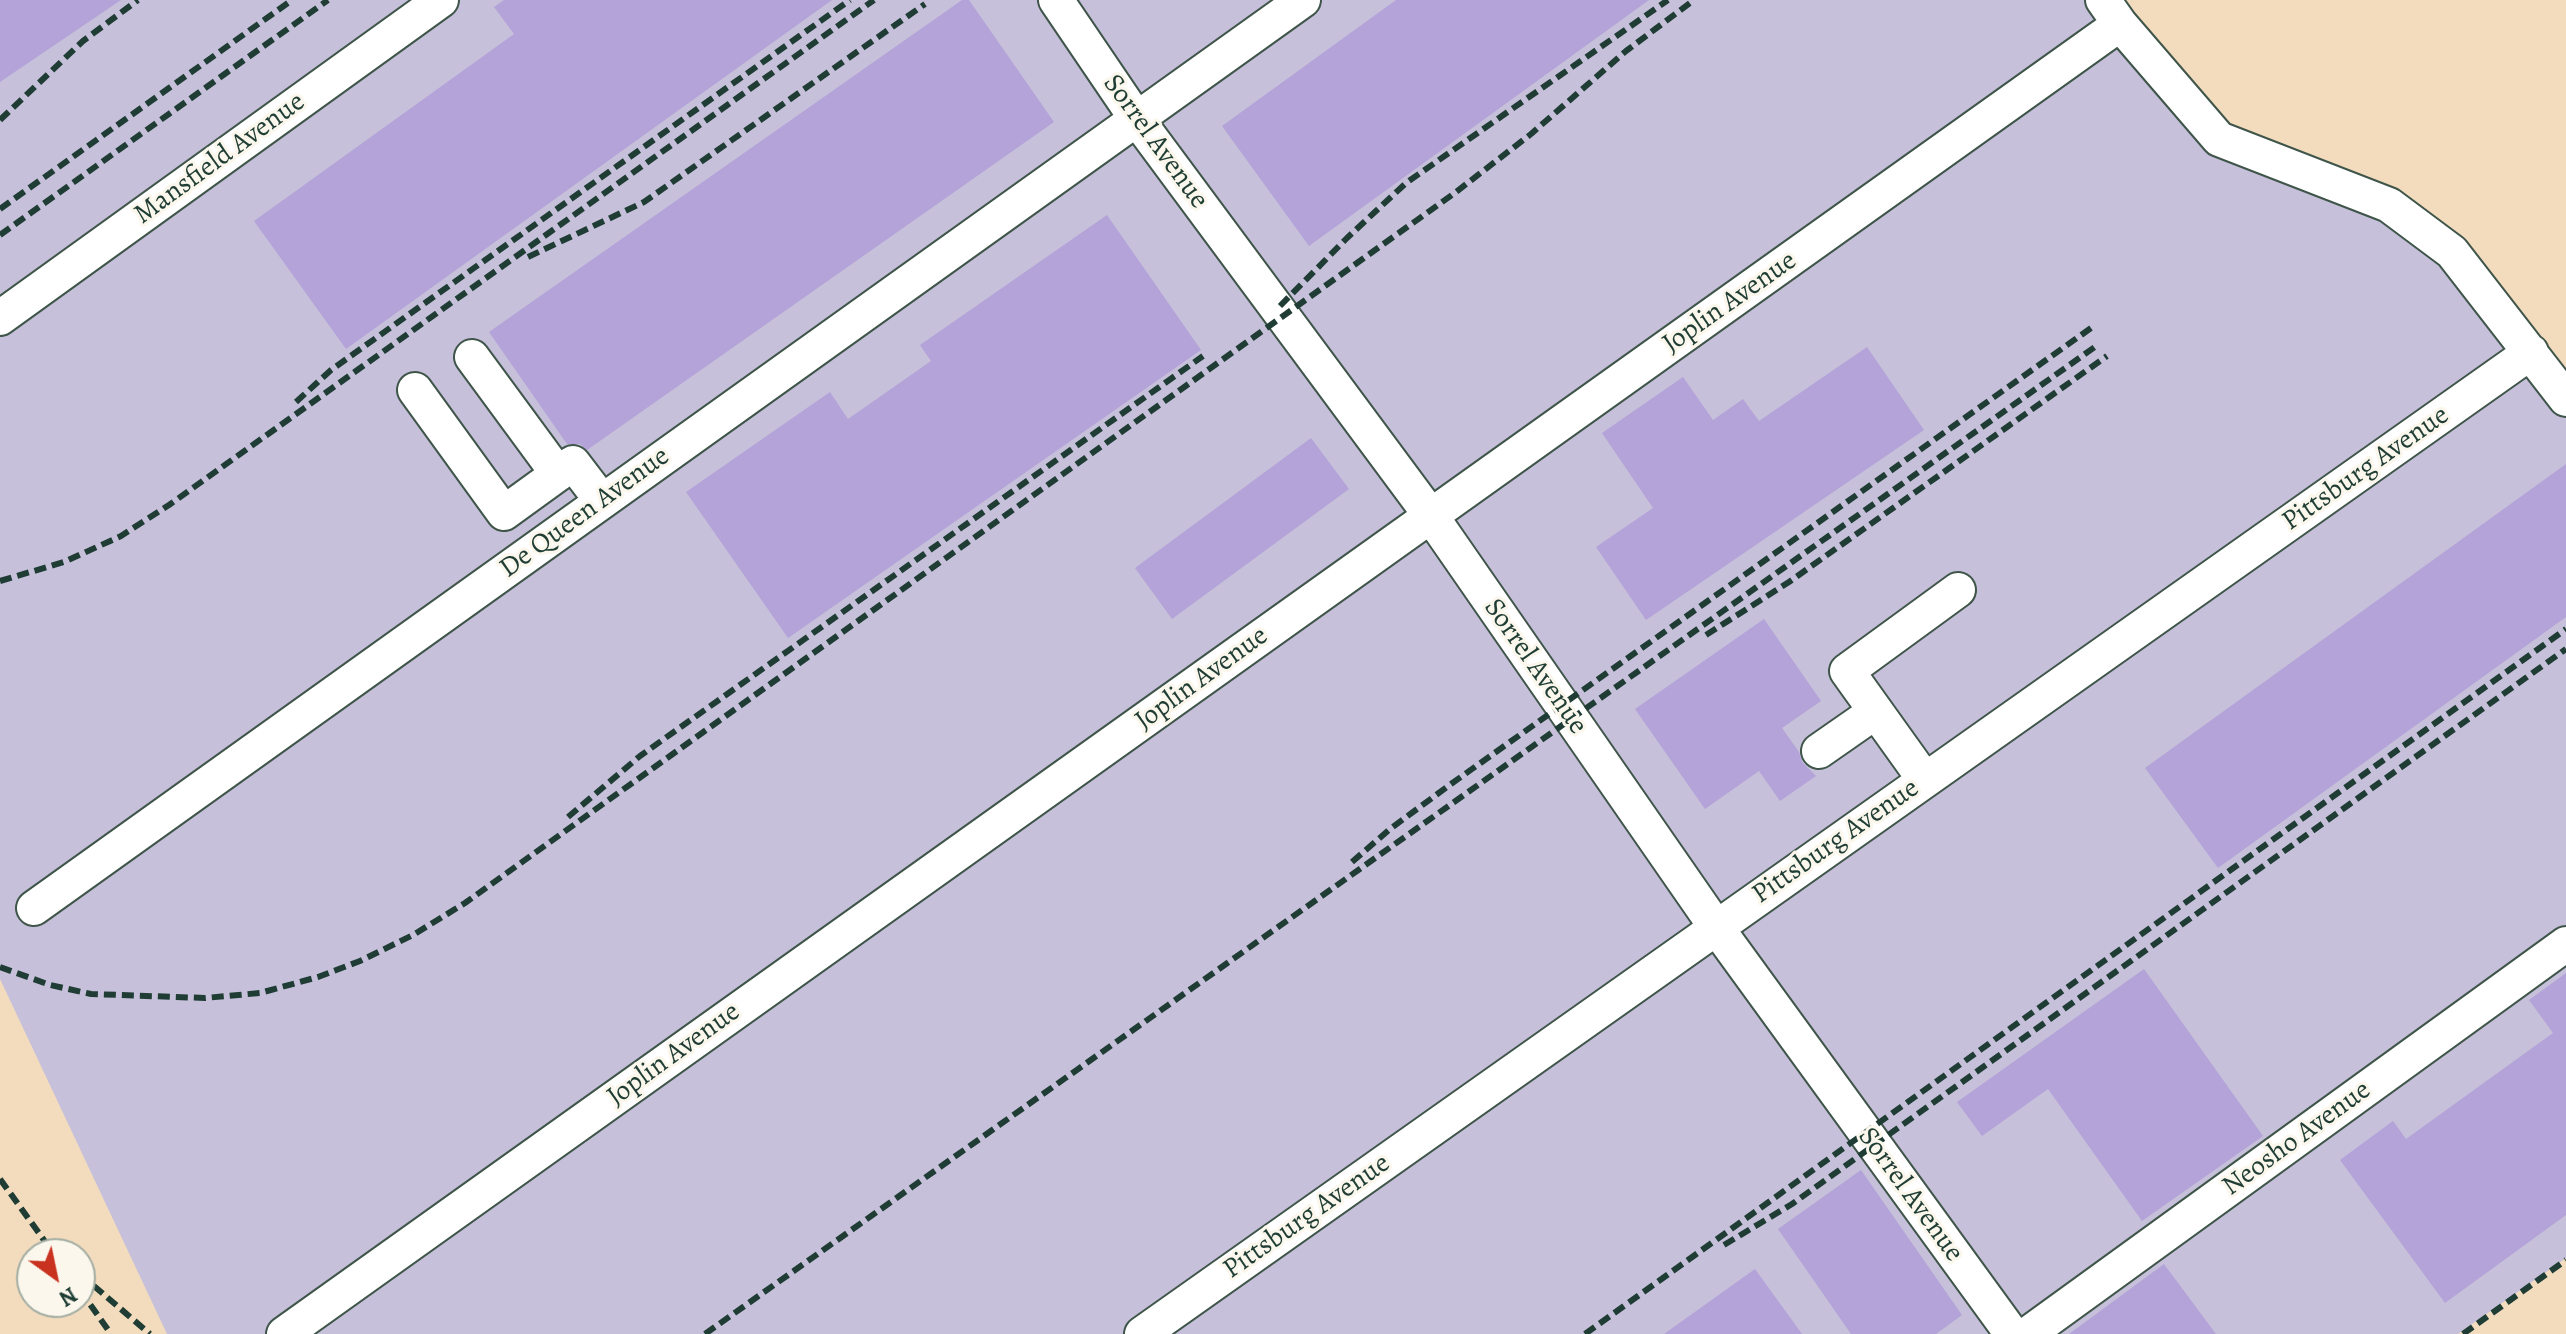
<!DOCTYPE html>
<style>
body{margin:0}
#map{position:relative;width:2566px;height:1334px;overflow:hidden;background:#f3dcbe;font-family:Alegreya,serif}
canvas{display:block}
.north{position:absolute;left:16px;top:1238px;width:80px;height:80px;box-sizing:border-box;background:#fbf7ec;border:2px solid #a3ada2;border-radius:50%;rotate:147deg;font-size:22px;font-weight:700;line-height:32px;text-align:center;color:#1f3d34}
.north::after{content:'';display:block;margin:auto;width:28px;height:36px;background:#c8321e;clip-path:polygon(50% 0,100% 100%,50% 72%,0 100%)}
</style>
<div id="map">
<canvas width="2566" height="1334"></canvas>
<div class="north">N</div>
</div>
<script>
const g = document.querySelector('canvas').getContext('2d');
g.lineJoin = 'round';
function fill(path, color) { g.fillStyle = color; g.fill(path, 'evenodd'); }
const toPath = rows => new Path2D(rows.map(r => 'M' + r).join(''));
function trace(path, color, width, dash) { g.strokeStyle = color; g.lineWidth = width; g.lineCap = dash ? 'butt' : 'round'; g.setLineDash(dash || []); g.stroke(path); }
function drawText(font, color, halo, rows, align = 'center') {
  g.font = font + ' Alegreya,serif'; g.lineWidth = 6; g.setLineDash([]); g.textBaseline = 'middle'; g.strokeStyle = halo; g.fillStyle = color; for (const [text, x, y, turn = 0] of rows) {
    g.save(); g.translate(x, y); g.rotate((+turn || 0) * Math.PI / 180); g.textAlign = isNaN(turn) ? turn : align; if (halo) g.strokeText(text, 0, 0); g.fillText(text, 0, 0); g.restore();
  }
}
const industrial = toPath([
 [0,0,2103,0,2219,139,2389,205,2566,399,2566,1258,2458,1334,167,1334,0,979]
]);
const building = toPath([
 [0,0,121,0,0,82],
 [504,0,832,0,346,349,254,221,514,34,494,7],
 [962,0,969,0,1054,122,587,450,580,444,567,444,489,332],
 [1396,0,1649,0,1309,246,1222,126],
 [1107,215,1201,350,788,638,686,492,830,392,848,419,931,361,920,345],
 [1867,347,1924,430,1646,620,1596,547,1653,508,1602,433,1683,377,1713,420,1743,399,1759,421],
 [1311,438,1349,489,1172,619,1135,568],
 [2566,464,2566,617,2218,868,2145,768],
 [1764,619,1821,701,1782,728,1799,752,1802,762,1816,776,1780,801,1759,771,1705,809,1635,709],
 [2144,969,2263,1136,2142,1221,2048,1089,1982,1136,1957,1102],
 [2566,973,2566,1215,2445,1303,2340,1160,2393,1121,2406,1139,2553,1033,2529,1000],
 [1861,1170,1962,1315,1936,1334,1851,1334,1778,1229],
 [2164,1264,2216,1334,2069,1334],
 [1755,1269,1802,1334,1664,1334]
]);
const minor = toPath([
 [1056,0,1136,118,1431,516,1716,927,2012,1334],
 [2103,0,2120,24,2219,139,2389,205,2452,252,2566,399],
 [0,318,441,0],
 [472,357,558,474],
 [415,390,504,513,573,463,602,501],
 [1819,751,1875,712],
 [1925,780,1847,671,1958,590],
 [34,908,1303,0],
 [284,1334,2120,24],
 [1142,1334,2531,352],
 [2028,1334,2566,944]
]);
const rail = toPath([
 [0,120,83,41,138,0],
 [0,209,292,0],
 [0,235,328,0],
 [528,257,644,202,925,4],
 [1280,306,1347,238,1406,183,1668,0],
 [296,402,331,370,850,0],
 [0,581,64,562,121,536,169,505,874,0],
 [1706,635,1789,582,2107,356],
 [568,817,640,756,1203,356],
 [1352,862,1390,829,1451,784,2091,328],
 [0,967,50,985,91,994,205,998,260,993,318,977,360,961,413,935,465,903,1456,192,1531,134,1626,51,1694,0],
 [0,1179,54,1254],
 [1724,1245,1792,1204,2566,649],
 [80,1274,150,1334],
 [80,1290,111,1334],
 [705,1334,2099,344],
 [1585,1334,2566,629],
 [2463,1334,2566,1260]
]);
const streetNames = [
 ["Sorrel Avenue",1155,142,54],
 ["Mansfield Avenue",220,159,-36],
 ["Joplin Avenue",1730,303,-35],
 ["Pittsburg Avenue",2366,469,-35],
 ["De Queen Avenue",585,513,-36],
 ["Sorrel Avenue",1535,667,55],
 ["Joplin Avenue",1202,679,-36],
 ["Pittsburg Avenue",1836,842,-35],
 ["Joplin Avenue",674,1055,-36],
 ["Neosho Avenue",2297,1139,-36],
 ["Sorrel Avenue",1910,1195,54],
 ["Pittsburg Avenue",1307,1217,-35]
];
fill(industrial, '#c6c0da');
fill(building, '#b4a3d9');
trace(minor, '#3f5549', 38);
trace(minor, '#fff', 34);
trace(rail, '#1f3d34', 6, [12, 6]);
drawText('28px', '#1f3d34', '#fbf7ec', streetNames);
</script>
